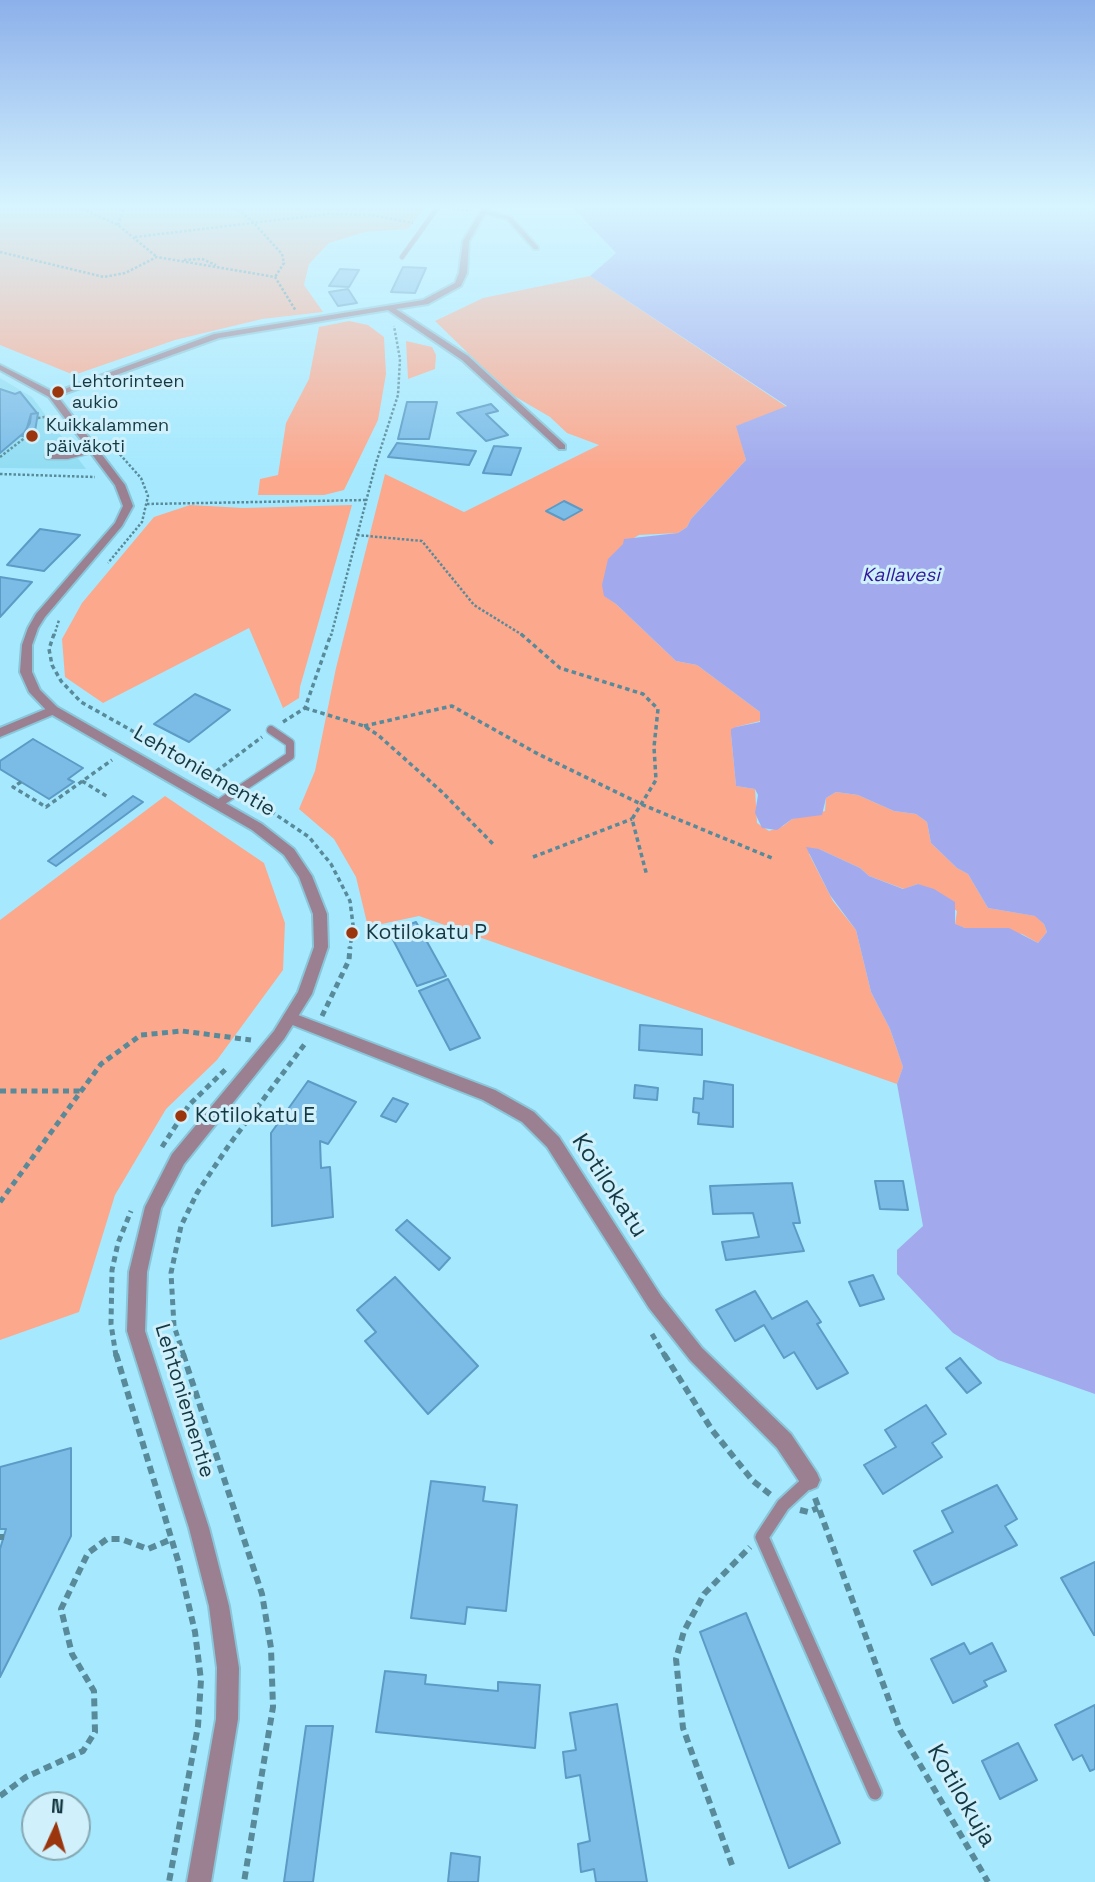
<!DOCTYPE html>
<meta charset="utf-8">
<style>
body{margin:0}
#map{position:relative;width:1095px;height:1882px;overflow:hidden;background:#a6e9fe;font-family:"Space Grotesk",sans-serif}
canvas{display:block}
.north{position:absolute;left:21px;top:1791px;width:70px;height:70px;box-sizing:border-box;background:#d0f1fb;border:2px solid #85a7b2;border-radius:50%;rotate:4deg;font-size:19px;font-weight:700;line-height:28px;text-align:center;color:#143944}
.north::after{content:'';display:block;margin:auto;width:24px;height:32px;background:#9b350d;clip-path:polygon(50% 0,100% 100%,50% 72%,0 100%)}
</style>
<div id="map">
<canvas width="1095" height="1882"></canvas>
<div class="north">N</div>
</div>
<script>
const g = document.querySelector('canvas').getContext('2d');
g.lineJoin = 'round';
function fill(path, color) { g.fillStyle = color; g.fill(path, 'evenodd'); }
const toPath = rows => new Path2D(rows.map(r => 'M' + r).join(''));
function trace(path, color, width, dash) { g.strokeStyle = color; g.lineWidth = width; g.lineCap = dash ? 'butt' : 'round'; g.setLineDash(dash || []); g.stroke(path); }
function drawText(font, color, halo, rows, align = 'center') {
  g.font = font + ' "Space Grotesk",sans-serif'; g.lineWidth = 6; g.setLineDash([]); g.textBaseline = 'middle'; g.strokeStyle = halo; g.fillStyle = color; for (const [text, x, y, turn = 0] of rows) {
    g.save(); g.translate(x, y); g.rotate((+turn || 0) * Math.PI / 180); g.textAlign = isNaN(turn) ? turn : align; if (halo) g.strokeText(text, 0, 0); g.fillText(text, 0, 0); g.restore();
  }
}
const built = toPath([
 [0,378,32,397,86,469,0,468]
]);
const green = toPath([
 [0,207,426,207,408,229,365,232,329,243,309,264,304,285,323,312,262,319,175,340,74,375,0,345],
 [590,276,787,407,737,426,746,460,691,519,687,527,678,533,639,535,624,544,605,596,616,604,676,661,697,665,760,712,760,721,736,727,731,734,736,786,755,789,757,823,769,831,783,826,792,819,825,811,826,798,836,792,858,795,894,811,916,814,927,822,931,843,957,868,968,874,988,908,1036,916,1044,924,1047,932,1038,943,1022,934,965,928,955,925,957,911,918,884,904,889,869,876,860,868,819,849,809,854,833,901,856,930,871,992,890,1029,903,1067,897,1084,419,916,368,927,356,877,334,839,299,809,315,771,336,668,385,474,464,512,599,445,567,433,550,417,509,393,435,321,483,298],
 [349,321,368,325,384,337,386,374,378,420,344,490,324,495,258,495,260,479,278,475,286,423,309,379,319,327],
 [406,341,432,347,436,355,435,369,408,379],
 [190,505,243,508,352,505,300,687,299,698,283,708,249,628,103,703,65,677,62,639,82,603,154,517],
 [165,796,264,863,285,923,283,970,217,1060,166,1109,115,1195,79,1312,0,1340,0,920]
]);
const water = toPath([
 [572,207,1095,207,1095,1394,998,1360,953,1333,897,1274,897,1250,923,1226,897,1084,903,1067,890,1029,871,992,856,930,830,895,806,847,819,849,860,868,869,876,903,889,918,884,934,889,955,902,955,924,965,928,1009,928,1038,943,1047,932,1044,924,1035,916,988,908,968,874,957,868,931,843,927,822,916,814,894,811,858,795,836,792,826,798,822,815,792,819,777,830,762,828,755,813,758,795,755,789,736,786,731,734,731,729,736,727,760,722,760,712,697,665,676,661,616,604,604,596,602,585,608,559,623,544,624,539,678,533,687,527,691,519,746,460,736,426,787,406,590,276,616,253]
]);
const building = toPath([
 [403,267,426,268,415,293,391,292,403,267],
 [340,269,359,270,349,287,329,286,340,269],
 [348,289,357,303,338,306,329,292,348,289],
 [0,389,15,394,20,392,37,413,31,414,26,431,0,453,0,389],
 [407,402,437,402,429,439,398,439,407,402],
 [491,404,498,411,486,414,508,435,486,441,457,413,491,404],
 [38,413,35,431,31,437,22,436,30,423,31,414,38,413],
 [397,443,476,451,469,465,388,457,397,443],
 [494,446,521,448,511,475,483,473,494,446],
 [564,501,582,510,564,520,546,511,564,501],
 [40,529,80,535,44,571,7,565,40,529],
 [0,577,32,582,0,617,0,577],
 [195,694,230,710,189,742,154,724,195,694],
 [33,739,83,768,68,779,74,782,49,799,0,769,0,761,33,739],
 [133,796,143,802,56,866,48,861,133,796],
 [416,922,446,976,417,986,389,932,416,922],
 [448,979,480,1038,450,1050,419,991,448,979],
 [640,1025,702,1029,702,1055,639,1050,640,1025],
 [308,1081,356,1102,328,1144,320,1141,321,1168,330,1167,333,1217,272,1226,271,1133,308,1081],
 [704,1081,733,1085,733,1127,698,1124,699,1113,693,1112,694,1098,703,1099,704,1081],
 [635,1085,658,1088,657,1100,634,1098,635,1085],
 [393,1098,408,1104,396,1122,381,1116,393,1098],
 [875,1181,903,1181,908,1210,880,1209,875,1181],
 [792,1183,800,1223,793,1223,804,1251,726,1260,722,1242,759,1237,753,1213,713,1214,710,1186,792,1183],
 [407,1220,450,1258,439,1270,396,1230,407,1220],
 [873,1275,884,1299,860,1306,849,1282,873,1275],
 [395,1277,478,1366,428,1414,365,1341,376,1332,357,1310,395,1277],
 [755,1291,772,1319,807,1301,821,1322,817,1324,848,1373,817,1389,794,1352,784,1358,764,1325,735,1341,716,1310,755,1291],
 [960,1358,981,1383,967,1393,946,1368,960,1358],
 [926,1405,946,1434,932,1443,942,1457,883,1494,864,1465,896,1447,885,1430,926,1405],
 [71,1448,71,1536,0,1677,0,1549,6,1529,0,1529,0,1467,71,1448],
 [431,1481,485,1487,483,1501,517,1505,506,1611,467,1607,465,1624,411,1618,431,1481],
 [997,1485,1017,1519,1005,1526,1017,1545,932,1585,914,1551,953,1532,942,1511,997,1485],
 [1095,1562,1095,1635,1094,1635,1061,1578,1095,1562],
 [746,1613,840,1843,789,1868,700,1632,746,1613],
 [964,1643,970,1654,992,1643,1006,1671,984,1681,987,1686,953,1703,931,1659,964,1643],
 [385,1671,426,1675,425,1684,498,1691,498,1682,540,1685,535,1748,376,1732,385,1671],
 [617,1704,647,1882,596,1882,594,1869,581,1872,578,1844,590,1841,580,1775,566,1778,563,1752,576,1750,570,1713,617,1704],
 [1095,1705,1095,1769,1090,1771,1082,1755,1073,1760,1055,1725,1095,1705],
 [306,1726,333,1726,313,1882,284,1882,306,1726],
 [1018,1743,1037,1780,1000,1799,982,1761,1018,1743],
 [451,1853,480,1857,478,1882,448,1882,451,1853]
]);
const pathFar3 = toPath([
 [78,207,118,225,157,257],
 [234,207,252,221,282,254,284,263,275,277],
 [448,208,471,211],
 [118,225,124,207],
 [135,237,328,214,372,215,413,223],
 [0,252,104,277,125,273,157,257,275,277,296,311],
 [184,260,202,259,216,265],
 [38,418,51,416],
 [108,441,141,478,148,496,142,522,108,563],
 [0,457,26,437],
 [0,474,95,477],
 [147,504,366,500],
 [357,535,422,541,474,605,524,636],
 [54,636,59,620],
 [331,636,376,463,398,395,400,359,394,326]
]);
const pathFar2 = toPath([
 [54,634,49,649,52,665,61,681,81,702,225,783],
 [521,634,560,668,643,694,658,709,654,747,656,780,632,819,647,876],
 [305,708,364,726,378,735,442,792,493,844],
 [283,722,305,708,331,634],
 [364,726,452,706,538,754,643,805,772,858],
 [210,776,262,737],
 [82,781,108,797],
 [21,782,13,787,46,807,112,760],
 [251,798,309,837,331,864,350,901,353,925,350,949],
 [533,857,632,819]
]);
const pathFar1 = toPath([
 [322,1016,349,960,350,947],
 [0,1091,80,1091],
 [162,1147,189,1105,227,1068],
 [0,1202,101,1064,141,1035,182,1031,251,1040],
 [652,1334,665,1356],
 [116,1356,111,1324,112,1270,118,1243,131,1211],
 [184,1356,174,1326,171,1273,181,1226,197,1193,229,1145,307,1041]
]);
const path = toPath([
 [116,1354,179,1564,195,1632,201,1680,198,1726,169,1882],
 [183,1354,262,1594,271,1648,273,1707,244,1882],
 [664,1354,712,1430,753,1481,771,1495],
 [815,1498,900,1730,988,1882],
 [800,1510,808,1512,818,1508],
 [0,1537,4,1537],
 [0,1796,26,1777,83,1751,95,1732,94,1691,72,1654,61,1609,88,1553,107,1539,121,1539,148,1549,172,1539],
 [732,1865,683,1728,676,1659,684,1631,704,1594,750,1547]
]);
const serviceFar3 = toPath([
 [402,257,438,207]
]);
const serviceFar2 = toPath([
 [48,456,67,456,95,449]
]);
const serviceFar1 = toPath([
 [218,804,290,756,290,743,271,730]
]);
const service = toPath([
 [810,1480,783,1505,762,1537,875,1793]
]);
const minor = toPath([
 [483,207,489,207,487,211,511,217,538,247,538,249,534,249,507,219,485,214,469,241,467,273,461,286,428,304,396,309,468,356,565,445,565,449,559,449,462,360,388,310,219,338,55,397,48,395,214,334,423,300,455,283,459,273,463,241,483,207],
 [53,706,57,707,57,713,0,737,0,728,53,706],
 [290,1012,495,1090,534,1112,559,1137,661,1296,702,1348,791,1434,817,1473,820,1480,817,1487,810,1490,803,1487,777,1448,690,1360,649,1308,547,1147,522,1122,483,1100,285,1022,283,1018,285,1014,290,1012]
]);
const tertiary = toPath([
 [0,365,55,393,125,485,133,506,122,526,45,617,38,628,32,645,32,672,40,690,57,707,262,824,294,849,312,876,327,914,328,947,312,994,284,1039,184,1164,161,1208,147,1272,145,1331,209,1528,229,1606,239,1668,238,1719,211,1882,187,1882,216,1719,217,1668,209,1606,189,1528,127,1331,129,1272,145,1207,172,1154,274,1031,298,992,314,947,313,914,299,877,284,855,252,830,49,713,29,692,20,672,22,645,28,628,36,614,115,523,123,506,115,485,49,397,0,370,0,365]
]);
const markers = [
 [58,392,7,"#9b350d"],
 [32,436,7,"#9b350d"],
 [352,933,7,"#9b350d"],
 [181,1116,7,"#9b350d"]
];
const farPoinames = [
 ["Lehtorinteen",72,382],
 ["aukio",72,403],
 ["Kuikkalammen",46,426],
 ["päiväkoti",46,447]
];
const farWaternames = [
 ["Kallavesi",901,576]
];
const streetNames = [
 ["Lehtoniementie",204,772,30],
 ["Lehtoniementie",184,1401,73]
];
const poiNames = [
 ["Kotilokatu P",366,933],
 ["Kotilokatu E",195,1116]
];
const nearStreetnames = [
 ["Kotilokatu",609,1186,57],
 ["Kotilokuja",961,1796,60]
];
fill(built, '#92ddf3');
fill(green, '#fca88d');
fill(water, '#a2aaed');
fill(building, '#7bbce7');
trace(building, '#5b9bc5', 2);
trace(serviceFar3, '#89c6d9', 6);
trace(serviceFar2, '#89c6d9', 9);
trace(serviceFar1, '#89c6d9', 11);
trace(service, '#89c6d9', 17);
trace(minor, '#89c6d9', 4);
trace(tertiary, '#89c6d9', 4);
trace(pathFar3, '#588a9a', 2.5, [2.5, 2]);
trace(pathFar2, '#588a9a', 3.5, [4.5, 3.5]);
trace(pathFar1, '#588a9a', 5, [6, 4.5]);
trace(path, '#588a9a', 6, [8, 5]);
trace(serviceFar3, '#9a8091', 4.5);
trace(serviceFar2, '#9a8091', 6);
trace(serviceFar1, '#9a8091', 8);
trace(service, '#9a8091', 13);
fill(minor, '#9a8091');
fill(tertiary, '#9a8091');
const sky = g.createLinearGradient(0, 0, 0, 470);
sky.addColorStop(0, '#8cb0ea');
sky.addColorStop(0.44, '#d7f5ff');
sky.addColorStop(1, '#d7f5ff00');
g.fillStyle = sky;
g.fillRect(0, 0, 1095, 470);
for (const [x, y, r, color] of markers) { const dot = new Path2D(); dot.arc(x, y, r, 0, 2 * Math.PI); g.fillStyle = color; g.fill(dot); trace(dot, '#d0f1fb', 2.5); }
drawText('18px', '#143944', '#d0f1fb', farPoinames, 'left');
drawText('italic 19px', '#31199c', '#d0f1fb', farWaternames);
drawText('21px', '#143944', '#d0f1fb', streetNames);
drawText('21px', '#143944', '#d0f1fb', poiNames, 'left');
drawText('24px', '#143944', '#d0f1fb', nearStreetnames);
</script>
